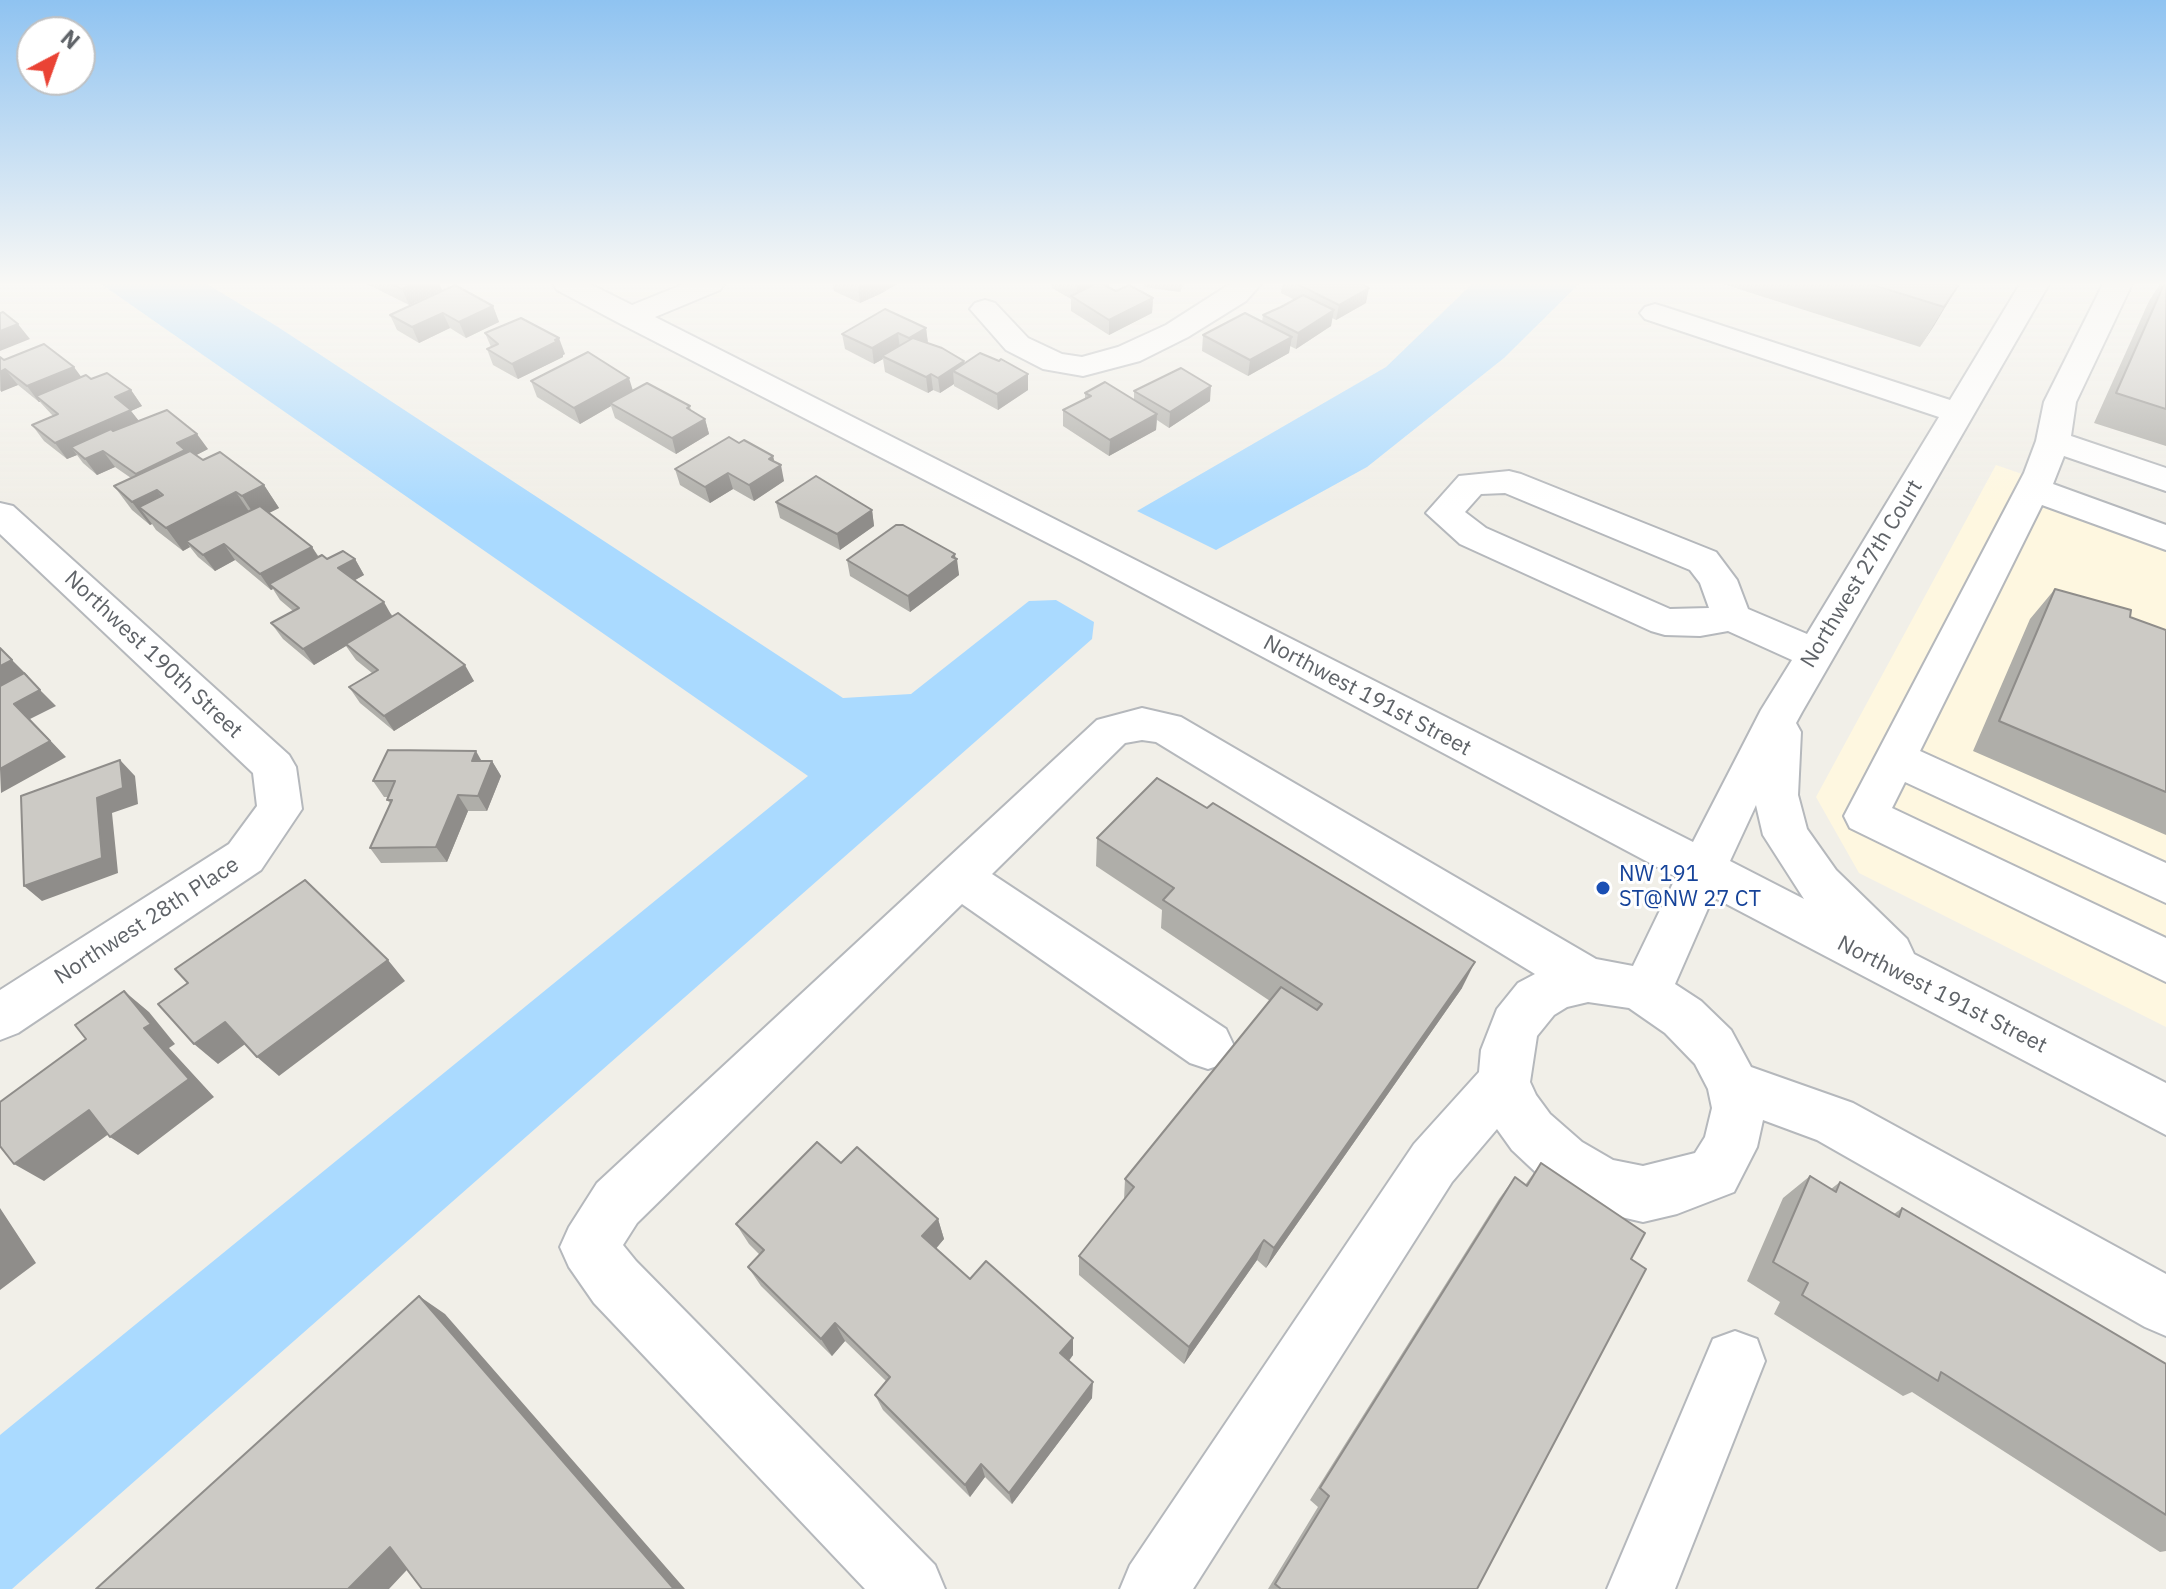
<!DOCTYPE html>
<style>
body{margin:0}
#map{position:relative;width:2166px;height:1589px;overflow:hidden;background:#f1efe8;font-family:"IBM Plex Sans",sans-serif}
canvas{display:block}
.north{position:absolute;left:16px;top:16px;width:80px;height:80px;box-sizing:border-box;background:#fff;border:2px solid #bfc1c3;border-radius:50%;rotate:41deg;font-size:22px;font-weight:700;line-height:32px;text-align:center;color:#5f6368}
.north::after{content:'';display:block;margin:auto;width:28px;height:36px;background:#ea4335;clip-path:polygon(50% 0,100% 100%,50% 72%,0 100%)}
</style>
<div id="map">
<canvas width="2166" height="1589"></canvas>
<div class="north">N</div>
</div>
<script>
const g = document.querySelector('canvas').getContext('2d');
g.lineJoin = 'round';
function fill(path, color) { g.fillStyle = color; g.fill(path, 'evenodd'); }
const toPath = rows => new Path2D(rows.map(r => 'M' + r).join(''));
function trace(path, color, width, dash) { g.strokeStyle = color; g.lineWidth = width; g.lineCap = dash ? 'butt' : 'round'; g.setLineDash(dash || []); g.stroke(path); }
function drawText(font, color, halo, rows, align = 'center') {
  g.font = font + ' "IBM Plex Sans",sans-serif'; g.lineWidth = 6; g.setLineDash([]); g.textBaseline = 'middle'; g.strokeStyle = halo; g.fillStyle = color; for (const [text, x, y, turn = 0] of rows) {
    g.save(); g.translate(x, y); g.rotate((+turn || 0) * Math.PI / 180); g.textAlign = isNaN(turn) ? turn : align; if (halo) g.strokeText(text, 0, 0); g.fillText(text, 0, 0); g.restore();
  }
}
const commercial = toPath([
 [1996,465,2166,524,2166,1027,1859,873,1816,797]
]);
const water = toPath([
 [101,284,207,284,278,327,843,698,911,694,1029,601,1056,600,1094,622,1092,639,12,1589,0,1589,0,1435,808,776],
 [1472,284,1579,284,1504,358,1367,467,1216,550,1137,511,1386,367]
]);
const minor = toPath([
 [553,284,590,284,632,305,684,284,724,284,720,290,655,317,1693,842,1761,710,1792,660,1728,631,1700,636,1665,635,1651,631,1460,544,1426,513,1459,476,1509,471,1521,474,1716,552,1737,580,1748,609,1807,634,1939,417,1645,319,1640,313,1645,307,1655,304,1665,307,1950,400,2020,284,2049,284,1802,712,1796,723,1801,732,1798,795,1807,829,1836,870,1907,939,1914,954,2166,1083,2166,1135,1713,897,1675,984,1701,1001,1731,1030,1751,1067,1853,1103,2166,1274,2166,1336,2145,1327,1817,1140,1763,1120,1757,1147,1734,1192,1677,1214,1643,1222,1604,1213,1584,1205,1544,1180,1512,1150,1497,1129,1452,1182,1193,1589,1120,1589,1130,1565,1414,1144,1479,1072,1481,1050,1497,1009,1518,983,1535,974,1156,742,1142,740,1125,743,992,874,1226,1029,1234,1046,1226,1063,1208,1069,1190,1063,962,904,637,1223,623,1245,636,1261,935,1565,945,1589,865,1589,594,1303,569,1267,560,1247,569,1227,597,1183,1097,720,1142,708,1181,717,1596,959,1633,966,1676,877,1081,560,619,323,557,290,553,284],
 [1505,493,1690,570,1700,583,1709,608,1670,609,1486,528,1465,512,1481,494,1505,493],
 [1756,805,1763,835,1804,899,1730,861,1756,805],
 [1588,1002,1629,1008,1665,1033,1695,1064,1708,1089,1712,1108,1705,1137,1695,1153,1643,1166,1613,1160,1582,1142,1550,1114,1536,1095,1530,1082,1537,1036,1554,1015,1567,1007,1588,1002],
 [1230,284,1261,284,1246,301,1188,337,1140,361,1083,376,1043,369,1006,350,970,309,975,303,985,300,995,303,1028,338,1062,354,1082,357,1118,347,1166,325,1230,284],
 [2103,284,2132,284,2076,402,2071,436,2166,468,2166,491,2064,456,2053,484,2166,525,2166,550,2042,505,1920,751,2166,863,2166,903,1905,782,1892,808,2166,938,2166,982,1850,828,1844,816,2024,473,2036,441,2044,402,2103,284],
 [0,503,13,506,289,755,296,767,302,809,261,870,18,1033,0,1040,0,990,229,844,257,806,253,773,0,534,0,503],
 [1735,1331,1757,1339,1765,1361,1675,1589,1607,1589,1713,1339,1735,1331]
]);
const wall = toPath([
 [367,284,439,284,442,290,409,305],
 [833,284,897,284,882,293,860,303,834,291],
 [1051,284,1109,284,1107,287,1116,291,1153,298,1152,313,1109,335,1071,311,1071,299,1052,288,1052,285],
 [1144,284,1184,284,1180,292,1144,287],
 [1282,284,1362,284,1366,303,1336,320,1332,318,1331,326,1296,349,1290,346,1289,353,1248,376,1202,351,1203,335,1262,322,1263,315,1295,300,1281,293],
 [1723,284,1960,284,1959,287,1957,286,1920,347],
 [2160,284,2166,284,2166,446,2094,423,2149,301],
 [493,306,499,322,466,338,450,328,419,343,397,330,390,315],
 [926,328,928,343,964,363,1028,374,1028,390,998,410,954,386,954,384,940,393,933,390,928,393,885,372,883,359,874,364,845,349,842,334],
 [485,333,565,354,563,355,563,357,518,379,493,365,487,349,491,347],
 [0,357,4,360,82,377,131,390,142,406,131,411,139,421,208,449,196,455,203,460,264,485,279,508,269,513,312,547,319,557,327,559,355,559,364,575,355,580,393,616,474,681,394,731,360,703,349,687,372,673,356,660,346,646,314,665,283,639,271,623,293,611,280,600,273,589,271,590,235,560,215,571,198,557,190,547,183,551,156,530,152,524,150,525,132,510,114,486,131,478,115,467,97,475,83,463,77,455,67,459,44,441,32,425,53,416,40,402,39,402,18,385,0,391],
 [531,381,633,390,690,406,691,411,705,419,709,434,676,454,615,418,611,406,580,424,537,397],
 [1134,391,1210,401,1169,428,1157,420,1156,430,1109,456,1063,426,1063,410,1085,399,1085,393,1134,400],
 [739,443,773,456,774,462,784,481,754,501,733,489,710,503,680,485,675,469],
 [776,502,872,510,874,526,840,550,780,518],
 [955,554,959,575,910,612,850,576,847,560],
 [2055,589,2166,630,2166,835,1973,751,2030,619],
 [481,761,492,761,501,776,487,811,468,811,447,862,381,863,370,848,390,803,387,800,388,797,384,797,373,781],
 [1097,838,1462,988,1266,1268,1257,1260,1184,1364,1079,1275,1079,1256,1124,1200,1125,1179,1270,1001,1161,928,1162,910,1096,866],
 [841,1163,938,1219,944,1239,936,1248,970,1279,1073,1338,1073,1355,1069,1361,1092,1398,1012,1504,985,1477,970,1497,883,1410,875,1395,886,1381,845,1341,832,1356,761,1286,748,1267,760,1255,749,1244,736,1224],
 [1541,1163,1631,1259,1477,1589,1268,1589,1318,1507,1310,1500,1499,1199,1515,1177,1525,1185],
 [1810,1176,1831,1189,1840,1182,1894,1214,1902,1208,2166,1364,2166,1551,2160,1552,1912,1392,1903,1396,1774,1314,1780,1302,1747,1281,1783,1198]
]);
const shadedWall = toPath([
 [412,284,439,284,442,290,409,305,402,289],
 [865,284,897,284,882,293,860,303,858,287],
 [1080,284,1109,284,1109,286,1079,301,1077,299,1077,286],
 [1958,286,1934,326,1920,347,1944,307],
 [1369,288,1366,303,1336,320,1339,305],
 [1153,298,1152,313,1109,335,1109,320],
 [493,306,499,322,466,338,459,322],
 [1334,310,1331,326,1296,349,1298,333],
 [443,313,450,328,419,343,412,327],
 [18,324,30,339,0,351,0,331],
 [926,328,928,344,911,354,909,338],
 [898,333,900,349,882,356,883,359,874,364,872,348],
 [1292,337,1289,353,1248,376,1250,360],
 [559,338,565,354,563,355,563,357,518,379,512,364],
 [964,361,965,377,953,371,954,384,940,393,938,378],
 [74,367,85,382,36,396,40,402,39,402,27,386],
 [5,369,18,385,1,392,0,372],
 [931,374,933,390,928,393,926,377],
 [1028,374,1028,390,998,410,997,394],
 [629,378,634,394,610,403,611,406,580,424,574,408],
 [1211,386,1210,401,1169,428,1170,412],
 [131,390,142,406,131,411,142,425,71,447,77,455,67,459,55,443,115,397],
 [1157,414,1156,430,1109,456,1110,440],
 [705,419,709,434,676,454,672,438],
 [197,434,208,449,191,458,148,490,136,474,177,443],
 [103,451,115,467,97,475,85,459],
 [773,456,776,468,781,465,784,481,754,501,749,485,769,459],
 [728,473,733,489,710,503,705,487],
 [264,485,279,508,257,519,242,496],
 [157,490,174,513,139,507,152,524,150,525,132,502],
 [236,492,252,516,186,541,190,547,183,551,166,528],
 [872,510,874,526,840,550,837,534],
 [224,544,235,560,215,571,203,555],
 [312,547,322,563,269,584,273,589,271,590,260,574],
 [955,554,955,561,957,559,959,575,910,612,908,596],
 [355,559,364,575,348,584,338,568],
 [384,602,393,618,314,665,303,649],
 [12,660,28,676,0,690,0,666],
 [465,665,474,681,394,731,384,716],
 [40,690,56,706,30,719,66,757,1,793,0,769,14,704],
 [476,751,485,767,472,761],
 [120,760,135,776,138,804,112,813,118,873,42,901,24,886,97,798],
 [492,761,501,776,487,811,478,796],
 [458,795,468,811,447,862,436,847],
 [388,960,405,981,279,1076,257,1057],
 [1475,962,1462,988,1266,1268,1274,1248],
 [124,991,149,1012,175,1044,169,1048,214,1097,138,1155,110,1137,144,1028],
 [225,1022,248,1042,218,1064,194,1044],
 [89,1110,117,1128,44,1181,14,1164],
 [0,1208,36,1263,0,1290],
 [938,1219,944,1239,929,1257,922,1236],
 [1264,1240,1257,1260,1184,1364,1189,1347],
 [419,1296,445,1314,685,1589,674,1589],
 [835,1323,845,1341,832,1356,821,1339],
 [1073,1338,1073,1355,1061,1370,1060,1353],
 [1093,1382,1092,1398,1012,1504,1009,1493],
 [981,1464,985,1477,970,1497,965,1485],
 [390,1547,420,1556,389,1589,348,1589]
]);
const building = toPath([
 [391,284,412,284,402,289,391,284],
 [1095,284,1102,284,1116,291,1129,285,1153,298,1109,320,1071,296,1095,284],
 [1297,284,1362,284,1369,288,1339,305,1297,284],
 [1870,284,1954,284,1958,286,1944,307,1870,284],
 [2164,284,2166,284,2166,409,2116,393,2164,284],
 [455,285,493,306,459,322,443,313,412,327,390,315,455,285],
 [1303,295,1334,310,1298,333,1263,315,1281,307,1303,295],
 [885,309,926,328,909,338,898,333,872,348,842,334,885,309],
 [3,312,18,324,0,331,0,313,3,312],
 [1245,313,1292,337,1250,360,1203,335,1245,313],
 [521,318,559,338,555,340,558,341,512,364,487,349,498,344,485,333,521,318],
 [913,338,942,348,964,361,938,378,931,374,926,377,882,356,913,338],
 [44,344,74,367,27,386,5,369,0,372,0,357,4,360,44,344],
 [588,352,629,378,574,408,531,381,588,352],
 [980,353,999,361,1001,359,1028,374,997,394,953,371,980,353],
 [1181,368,1211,386,1170,412,1134,391,1181,368],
 [107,373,131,390,115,397,131,410,55,443,32,425,58,414,36,396,86,375,91,379,107,373],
 [1105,382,1157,414,1110,440,1063,410,1091,396,1085,393,1105,382],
 [647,383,690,406,687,408,705,419,672,438,610,403,647,383],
 [167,410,197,434,177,443,185,450,136,474,103,451,85,459,71,447,111,429,113,431,167,410],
 [729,437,739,443,744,440,773,456,769,459,781,465,749,485,728,473,705,487,675,469,729,437],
 [190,451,203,460,220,452,264,485,242,496,236,492,166,528,139,507,163,495,157,490,132,502,114,486,190,451],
 [816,476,872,510,837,534,776,502,816,476],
 [260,506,312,547,260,574,224,544,203,555,186,541,260,506],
 [896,525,903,525,955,554,952,557,957,559,908,596,847,560,896,525],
 [343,551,355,559,338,568,384,602,303,649,271,623,299,608,269,584,322,555,327,559,343,551],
 [2055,589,2131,610,2130,617,2166,630,2166,792,1999,721,2055,589],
 [398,613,465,665,384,716,349,687,378,670,346,644,398,613],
 [0,648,12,660,0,666,0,648],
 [24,673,40,690,14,704,50,741,0,769,0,686,24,673],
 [388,750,476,751,472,761,492,761,478,796,458,795,436,847,370,848,392,800,387,800,395,781,373,781,388,750],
 [120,760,123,788,97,798,102,858,24,886,21,796,120,760],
 [1157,778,1207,808,1213,803,1475,962,1274,1248,1264,1240,1189,1347,1079,1256,1134,1187,1125,1179,1281,987,1317,1010,1322,1004,1163,900,1174,888,1097,838,1157,778],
 [305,880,388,960,257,1057,225,1022,194,1044,158,1004,188,983,175,969,305,880],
 [124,991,151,1024,144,1028,189,1079,110,1137,89,1110,14,1164,0,1146,0,1102,86,1039,75,1025,124,991],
 [817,1142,841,1163,857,1147,938,1219,922,1236,970,1279,986,1261,1073,1338,1060,1353,1093,1382,1009,1493,981,1464,965,1485,875,1395,890,1377,835,1323,821,1339,748,1267,764,1250,736,1224,817,1142],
 [1541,1163,1645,1233,1631,1259,1646,1269,1477,1589,1281,1589,1275,1584,1329,1496,1320,1488,1515,1177,1527,1186,1541,1163],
 [1810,1176,1836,1192,1840,1182,1899,1217,1902,1208,2166,1364,2166,1515,1941,1372,1938,1381,1802,1295,1808,1283,1773,1262,1810,1176],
 [419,1296,674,1589,422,1589,390,1547,348,1589,96,1589,419,1296]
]);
const markers = [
 [1603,888,8,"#1a4fb4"]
];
const streetNames = [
 ["Northwest 27th Court",1862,574,-59],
 ["Northwest 190th Street",153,655,43],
 ["Northwest 191st Street",1367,696,28],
 ["Northwest 28th Place",147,921,-33],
 ["Northwest 191st Street",1942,995,27]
];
const transitNames = [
 ["NW 191",1619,875],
 ["ST@NW 27 CT",1619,900]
];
fill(commercial, '#fef7e0');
fill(water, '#aadaff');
trace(minor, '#b5b8bc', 4);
fill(minor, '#fff');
fill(wall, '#afaea9');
fill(shadedWall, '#8f8d8a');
fill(building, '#cccac5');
trace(building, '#8f8d8a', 2);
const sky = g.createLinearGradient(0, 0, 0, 507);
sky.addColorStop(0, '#8fc3f1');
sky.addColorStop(0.56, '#f9f8f5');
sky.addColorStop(1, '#f9f8f500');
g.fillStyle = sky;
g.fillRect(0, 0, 2166, 507);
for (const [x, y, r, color] of markers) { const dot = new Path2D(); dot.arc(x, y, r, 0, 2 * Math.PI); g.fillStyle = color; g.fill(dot); trace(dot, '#fff', 3); }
drawText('22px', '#5f6368', '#fff', streetNames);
drawText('22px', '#164399', '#fff', transitNames, 'left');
</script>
